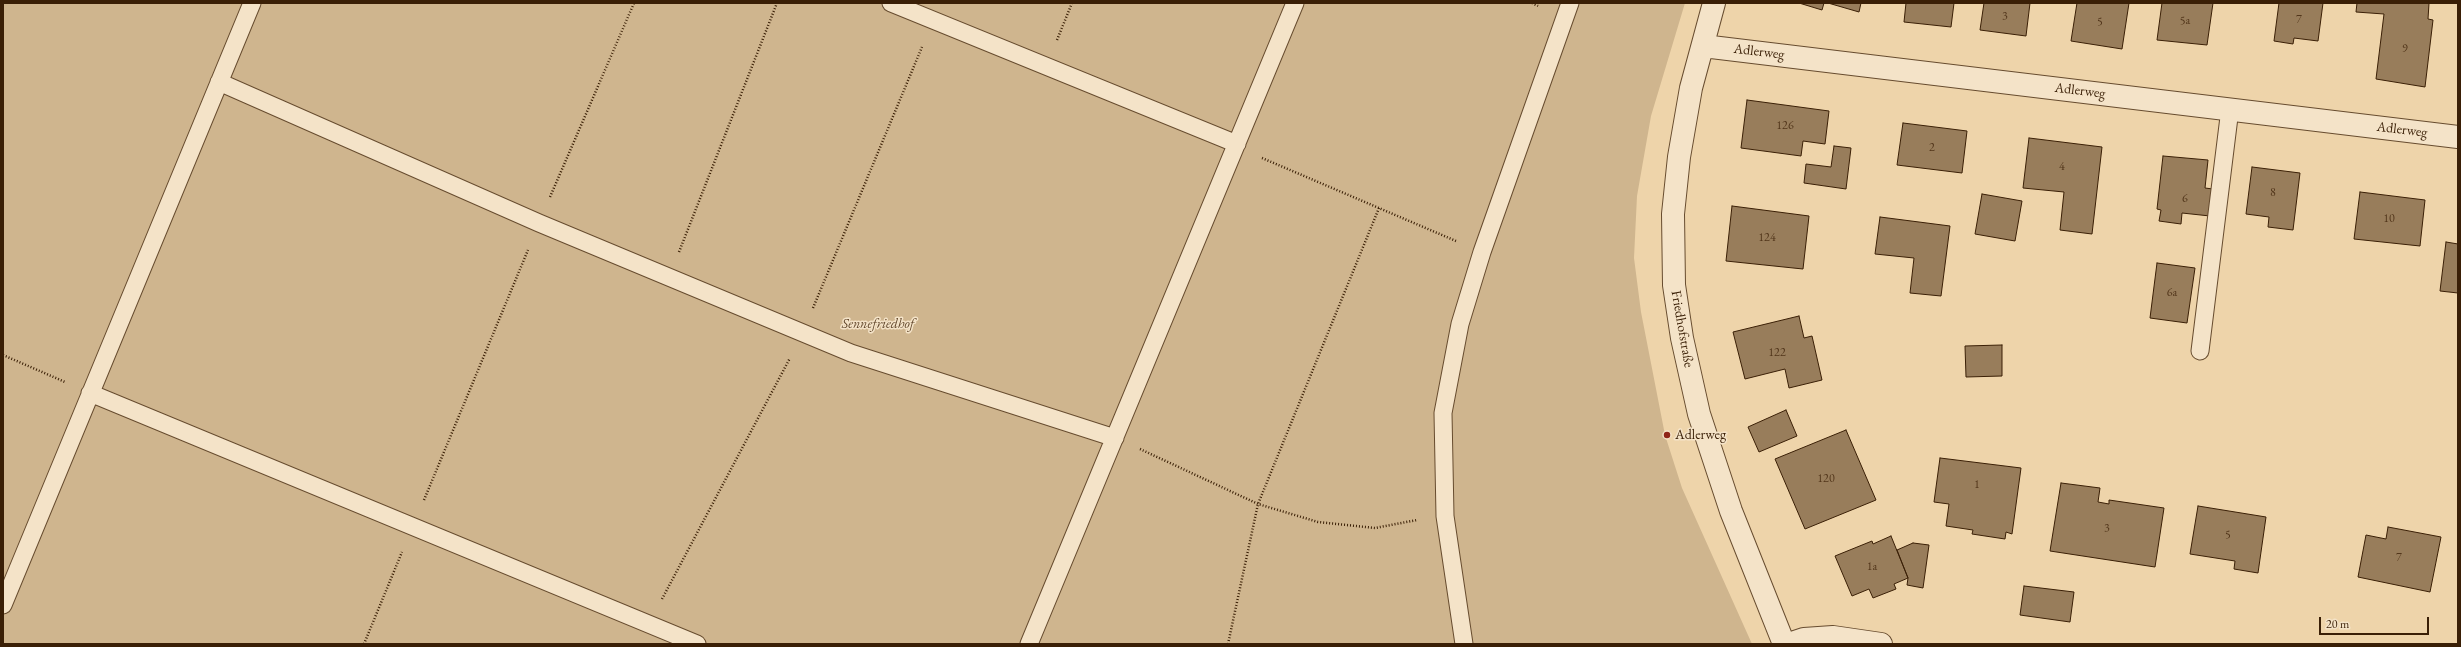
<!DOCTYPE html>
<meta charset="utf-8">
<style>
body{margin:0}
#map{position:relative;width:2461px;height:647px;overflow:hidden;background:#eed4aa;font-family:"EB Garamond",serif}
canvas{display:block}
.frame{position:absolute;inset:0;border:4px solid #3a1f06;pointer-events:none}
.scale{position:absolute;left:2319px;top:617px;width:110px;height:18px;box-sizing:border-box;border:2px solid #3a1f06;border-top:0;padding-left:5px;font-size:12px;line-height:14px;white-space:nowrap;color:#3a1f06;-webkit-text-stroke:3px #f4e3c8;paint-order:stroke}
</style>
<div id="map">
<canvas width="2461" height="647"></canvas>
<div class="frame"></div>
<div class="scale">20 m</div>
</div>
<script>
const g = document.querySelector('canvas').getContext('2d');
g.lineJoin = 'round';
function fill(path, color) { g.fillStyle = color; g.fill(path, 'evenodd'); }
const toPath = rows => new Path2D(rows.map(r => 'M' + r).join(''));
function trace(path, color, width, dash) { g.strokeStyle = color; g.lineWidth = width; g.lineCap = dash ? 'butt' : 'round'; g.setLineDash(dash || []); g.stroke(path); }
function drawText(font, color, halo, rows, align = 'center') {
  g.font = font + ' "EB Garamond",serif'; g.lineWidth = 3; g.setLineDash([]); g.textBaseline = 'middle'; g.strokeStyle = halo; g.fillStyle = color; for (const [text, x, y, turn = 0] of rows) {
    g.save(); g.translate(x, y); g.rotate((+turn || 0) * Math.PI / 180); g.textAlign = isNaN(turn) ? turn : align; if (halo) g.strokeText(text, 0, 0); g.fillText(text, 0, 0); g.restore();
  }
}
const green = toPath([
 [3,3,1685,3,1651,116,1637,196,1634,258,1641,312,1665,435,1682,488,1752,644,3,644]
]);
const building = toPath([
 [1799,3,1824,3,1822,10,1799,3],
 [1828,3,1861,3,1859,12,1828,3],
 [1906,3,1954,3,1951,27,1904,22,1906,3],
 [1984,3,2030,3,2026,36,1980,30,1984,3],
 [2077,3,2129,3,2122,49,2071,41,2077,3],
 [2162,3,2213,3,2207,45,2157,40,2162,3],
 [2279,3,2323,3,2318,41,2294,38,2293,44,2274,41,2279,3],
 [2357,3,2429,3,2428,19,2433,20,2425,87,2376,79,2384,14,2356,12,2357,3],
 [1747,100,1829,111,1825,144,1803,141,1801,156,1741,148,1747,100],
 [1903,123,1967,131,1962,173,1897,165,1903,123],
 [2029,138,2102,147,2092,234,2060,230,2064,192,2023,188,2029,138],
 [1834,146,1851,148,1846,189,1804,183,1806,164,1831,167,1834,146],
 [2163,156,2208,160,2205,188,2213,189,2210,216,2182,213,2181,224,2159,221,2161,210,2157,209,2163,156],
 [2252,167,2300,173,2293,230,2268,227,2269,217,2246,214,2252,167],
 [2360,192,2425,200,2420,246,2354,239,2360,192],
 [1982,194,2022,201,2015,241,1975,234,1982,194],
 [1732,206,1809,216,1803,269,1726,261,1732,206],
 [1880,217,1950,226,1941,296,1910,293,1914,258,1875,254,1880,217],
 [2446,242,2458,244,2458,293,2440,291,2446,242],
 [2157,263,2195,268,2187,323,2150,318,2157,263],
 [1799,316,1804,338,1812,336,1822,380,1789,388,1785,369,1745,379,1733,332,1799,316],
 [2002,345,2002,376,1966,377,1965,346,2002,345],
 [1786,410,1797,436,1759,452,1748,427,1786,410],
 [1846,430,1876,500,1805,529,1775,459,1846,430],
 [1940,458,2021,468,2012,534,2006,532,2005,539,1972,534,1973,530,1946,526,1949,504,1934,502,1940,458],
 [2061,483,2100,488,2098,502,2109,504,2109,500,2164,508,2155,567,2050,551,2061,483],
 [2198,506,2266,517,2258,573,2234,569,2235,561,2190,554,2198,506],
 [2388,527,2441,537,2430,592,2358,577,2366,535,2386,539,2388,527],
 [1891,536,1908,578,1894,584,1896,589,1873,598,1869,589,1852,596,1835,556,1872,541,1873,544,1891,536],
 [1913,543,1929,545,1923,588,1907,585,1908,578,1897,550,1913,543],
 [2024,586,2074,592,2070,622,2020,615,2024,586]
]);
const path = toPath([
 [1532,3,1538,6],
 [1057,40,1072,3],
 [1262,158,1456,241],
 [550,197,634,3],
 [679,252,777,3],
 [813,308,922,47],
 [3,355,65,382],
 [1140,449,1258,504,1318,522,1375,528,1417,520],
 [424,500,528,250],
 [662,599,790,358],
 [364,644,402,552],
 [1228,644,1258,504,1379,208]
]);
const service = toPath([
 [891,3,1237,144],
 [219,82,539,223,851,353,1115,438],
 [2200,351,2230,109],
 [90,393,697,644],
 [3,605,252,3],
 [1029,644,1295,3],
 [1464,644,1445,516,1443,413,1460,324,1482,252,1570,3]
]);
const minor = toPath([
 [1714,3,1691,88,1679,157,1673,214,1674,285,1682,338,1699,414,1731,511,1784,644],
 [1703,46,2458,137],
 [1789,644,1804,639,1833,637,1881,644]
]);
const markers = [
 [1667,435,4,"#8f2418"]
];
const numberNames = [
 ["3",2005,17],
 ["7",2299,20],
 ["5a",2185,21],
 ["5",2100,22],
 ["9",2405,49],
 ["126",1785,126],
 ["2",1932,148],
 ["4",2062,167],
 ["8",2273,193],
 ["6",2185,199],
 ["10",2389,219],
 ["124",1767,238],
 ["6a",2172,293],
 ["122",1777,353],
 ["120",1826,479],
 ["1",1977,485],
 ["3",2107,529],
 ["5",2228,535],
 ["7",2399,558],
 ["1a",1872,567]
];
const streetNames = [
 ["Adlerweg",1759,52,7],
 ["Adlerweg",2080,91,7],
 ["Adlerweg",2402,130,7],
 ["Friedhofstraße",1682,329,80]
];
const parkNames = [
 ["Sennefriedhof",878,324]
];
const poiNames = [
 ["Adlerweg",1675,435]
];
fill(green, '#cfb58e');
fill(building, '#987d5b');
trace(building, '#3a1f06', 1);
trace(service, '#674c2f', 19);
trace(minor, '#674c2f', 24);
trace(path, '#3a1f06', 2.5, [1, 2]);
trace(service, '#f4e3c8', 17);
trace(minor, '#f4e3c8', 22);
for (const [x, y, r, color] of markers) { const dot = new Path2D(); dot.arc(x, y, r, 0, 2 * Math.PI); g.fillStyle = color; g.fill(dot); trace(dot, '#f4e3c8', 1.5); }
drawText('12px', '#52361b', null, numberNames);
drawText('14px', '#3a1f06', '#f4e3c8', streetNames);
drawText('italic 14px', '#5f4428', '#f4e3c8', parkNames);
drawText('14px', '#3a1f06', '#f4e3c8', poiNames, 'left');
</script>
